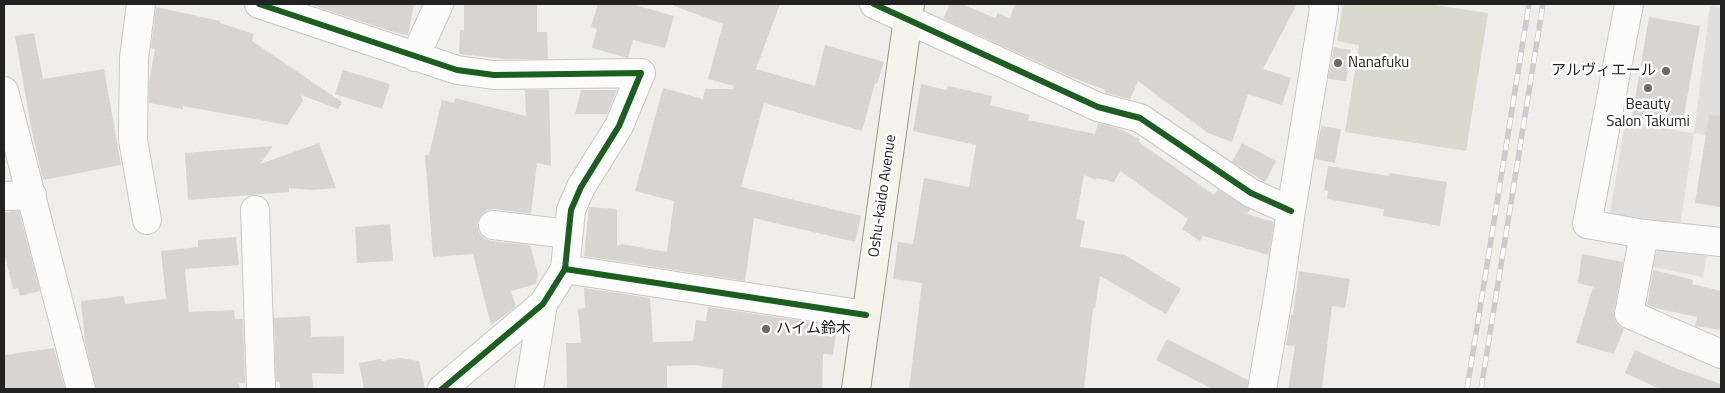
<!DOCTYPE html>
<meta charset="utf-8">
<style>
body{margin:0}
#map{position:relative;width:1725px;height:393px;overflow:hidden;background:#f0eeeb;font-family:"Titillium Web",sans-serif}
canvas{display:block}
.frame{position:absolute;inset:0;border:5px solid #222;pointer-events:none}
</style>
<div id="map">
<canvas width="1725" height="393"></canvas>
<div class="frame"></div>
</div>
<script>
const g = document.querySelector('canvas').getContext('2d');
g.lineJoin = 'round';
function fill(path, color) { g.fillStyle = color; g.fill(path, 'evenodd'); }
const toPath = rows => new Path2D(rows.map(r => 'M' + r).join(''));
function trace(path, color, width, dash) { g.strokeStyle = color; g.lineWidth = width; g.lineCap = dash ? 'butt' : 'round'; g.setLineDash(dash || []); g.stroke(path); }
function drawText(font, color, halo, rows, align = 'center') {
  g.font = font + ' "Titillium Web","Noto Sans JP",sans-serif'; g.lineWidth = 5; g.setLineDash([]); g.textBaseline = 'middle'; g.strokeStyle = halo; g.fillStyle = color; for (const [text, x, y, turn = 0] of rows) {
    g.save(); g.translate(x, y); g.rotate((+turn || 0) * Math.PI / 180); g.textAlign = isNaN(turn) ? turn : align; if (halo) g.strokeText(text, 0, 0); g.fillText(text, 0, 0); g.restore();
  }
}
const construction = toPath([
 [1343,4,1428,4,1488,13,1466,151,1345,132,1359,45,1337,41]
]);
const parking = toPath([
 [1710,6,1721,7,1721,138,1694,133,1680,226,1610,214,1625,122,1694,133],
 [1661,246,1707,256,1703,277,1652,267,1655,254]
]);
const building = toPath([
 [315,4,414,4,408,35,397,33,314,6],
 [464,4,537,4,537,32,547,32,548,59,506,59,459,54,460,30,464,30],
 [598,4,632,4,674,16,665,48,633,40,628,58,627,58,592,48,597,29,591,27],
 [675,4,780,4,756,69,815,86,825,45,884,62,877,84,875,83,862,131,764,103,741,187,861,216,855,242,754,218,745,281,584,256,589,207,617,209,617,245,620,246,621,244,667,252,674,201,635,191,663,88,703,99,705,89,733,89,734,86,708,79,723,24,674,6],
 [950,4,962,4,995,18,998,13,1010,18,1015,4,1297,4,1263,69,1291,78,1282,105,1248,94,1232,142,1208,133,1138,81,1130,99,1105,93,1105,90,1071,77,943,19],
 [156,7,220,21,220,23,254,34,252,41,342,102,338,109,301,95,303,101,287,125,183,106,183,109,149,103,149,83,155,49,151,48],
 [1649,17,1700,26,1682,126,1632,117],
 [34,33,43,79,104,69,121,165,43,180,33,137,15,36],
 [1334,47,1351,50,1346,81,1328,79],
 [343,70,390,84,382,109,335,94],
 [921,84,946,90,948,86,992,96,990,105,1030,115,1028,120,1095,134,1098,123,1118,128,1140,139,1139,142,1214,195,1218,189,1250,209,1247,214,1274,222,1269,255,1203,236,1200,241,1182,229,1188,219,1120,171,1114,182,1097,178,1096,180,1084,175,1076,219,1085,221,1080,247,1125,255,1181,289,1166,314,1100,276,1095,308,1093,308,1084,389,909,389,922,283,893,279,898,242,913,244,924,178,969,187,976,145,913,131],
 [525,90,549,90,551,166,537,163,531,214,495,209,487,210,481,215,477,224,479,232,484,238,491,241,530,245,538,274,536,284,511,291,516,307,491,325,473,254,433,257,425,155,429,155,442,100,454,103,455,98,526,116],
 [581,90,617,90,607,114,575,114],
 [1709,115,1721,116,1721,207,1695,203],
 [1321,126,1341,129,1335,163,1315,159],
 [319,143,336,188,313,190,289,188,289,192,188,200,185,153,273,146,260,164],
 [1242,143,1276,161,1265,182,1232,162],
 [1328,166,1389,176,1390,173,1447,182,1440,226,1383,216,1384,209,1327,199,1328,191,1324,190],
 [12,211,19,211,40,291,20,296,18,288,13,289,4,252,4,213],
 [390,224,393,261,357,263,355,227],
 [236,237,239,265,185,269,189,312,234,310,235,319,243,319,245,383,239,383,240,389,96,389,85,343,81,301,124,296,125,304,166,299,161,251,198,247,198,240],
 [1582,254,1623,262,1614,312,1614,318,1617,324,1624,329,1614,354,1576,343,1593,287,1578,283],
 [1653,270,1693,280,1692,284,1721,291,1721,330,1695,326,1697,317,1655,308,1647,305],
 [1299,271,1350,279,1345,308,1332,306,1322,389,1288,389,1295,346,1286,345,1291,315,1293,315],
 [584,288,650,298,653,342,693,341,696,320,706,321,708,307,837,326,833,355,823,354,822,389,722,389,723,369,693,365,667,366,667,389,567,389,566,343,581,343,578,309,585,308],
 [310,316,311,337,344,336,344,374,312,373,313,389,280,389,280,382,276,382,274,318],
 [1167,339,1248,380,1247,389,1212,389,1156,360],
 [54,348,65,389,4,389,4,355],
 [1635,350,1675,368,1721,384,1721,389,1660,389,1625,373],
 [400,358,419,361,425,389,364,389,359,363,381,359,382,361]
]);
const street = toPath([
 [141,4,134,58,133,140,147,220],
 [259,4,457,70,494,75,641,73,619,126,581,187,571,210,565,269],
 [874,4,1098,107,1140,118,1251,193,1291,211],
 [1629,4,1587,224,1644,234,1721,242],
 [415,57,439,4],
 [4,91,81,389],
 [4,196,32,195],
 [255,210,261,389],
 [493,225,568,234],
 [1644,234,1629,314,1721,354],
 [442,389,543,304,565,269,866,315],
 [529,389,543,304],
 [1262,389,1278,297,1291,211,1324,9,1323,4]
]);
const secondary = toPath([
 [856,389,910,4]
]);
const rail = toPath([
 [1467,389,1529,4],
 [1481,389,1543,4]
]);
const cycleway = toPath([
 [259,4,457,70,494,75,641,73,619,126,581,187,571,210,565,269],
 [874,4,1098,107,1140,118,1251,193,1291,211],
 [442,389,543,304,565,269,866,315]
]);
const markers = [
 [1338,63,5,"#6a6968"],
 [1666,71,5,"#6a6968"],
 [1648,88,5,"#6a6968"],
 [766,329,5,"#6a6968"]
];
const poiNames = [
 ["Nanafuku",1348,63],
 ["アルヴィエール",1656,71,"right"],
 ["Beauty",1648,105,"center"],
 ["Salon Takumi",1648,122,"center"],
 ["ハイム鈴木",776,329]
];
const streetNames = [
 ["Oshu-kaido Avenue",883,196,-82]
];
fill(construction, '#d9d9cd');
fill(parking, '#e0dfde');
fill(building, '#d7d4d2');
trace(street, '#c9c8c7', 30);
trace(secondary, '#999a82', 30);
trace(street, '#fdfcfc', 28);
trace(secondary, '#f4f4ed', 28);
trace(rail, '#ccc', 5.5);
trace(rail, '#fff', 4, [11]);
trace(cycleway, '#1b5e20', 6);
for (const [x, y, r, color] of markers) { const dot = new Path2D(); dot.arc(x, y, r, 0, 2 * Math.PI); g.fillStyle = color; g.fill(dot); trace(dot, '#fff', 2); }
drawText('15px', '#222', '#fff', poiNames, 'left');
drawText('15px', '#222', '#fff', streetNames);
</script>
